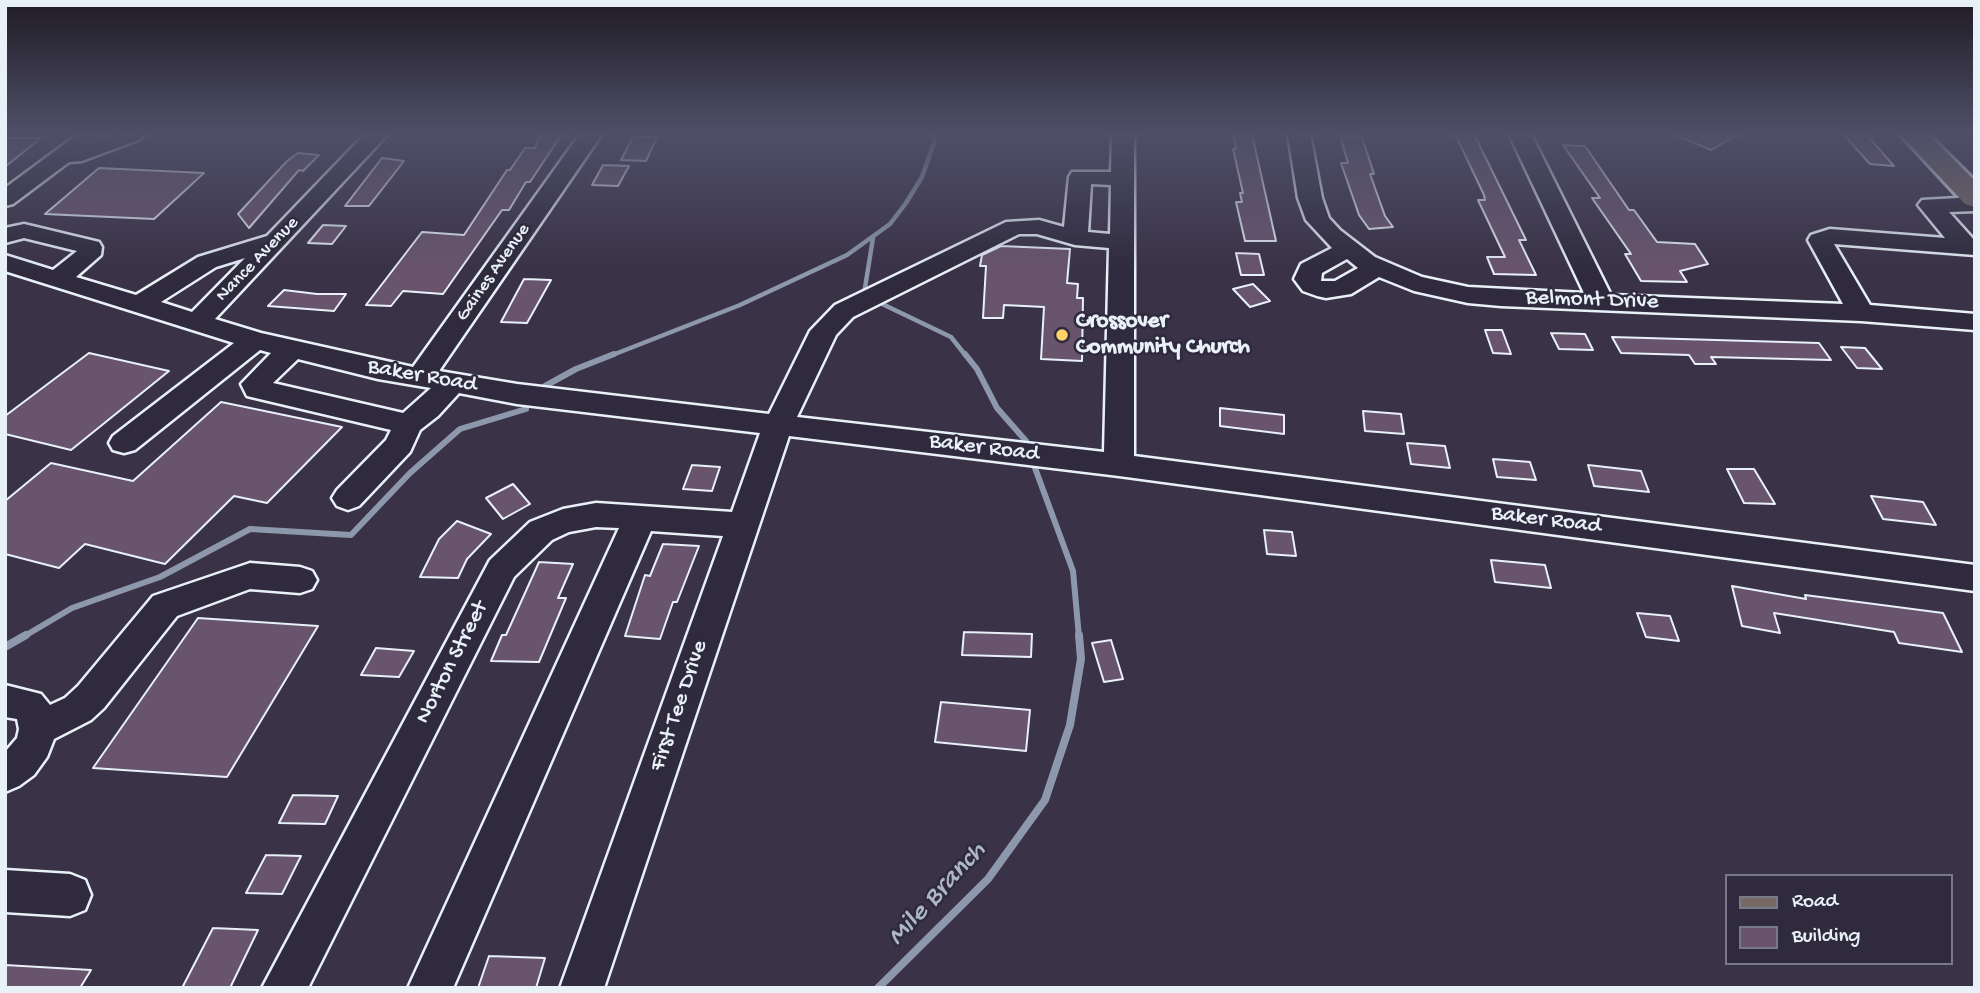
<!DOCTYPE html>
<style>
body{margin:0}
#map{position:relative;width:1980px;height:993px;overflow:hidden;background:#3a3246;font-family:"Gochi Hand",sans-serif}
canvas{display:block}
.frame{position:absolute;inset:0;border:7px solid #e8f1f8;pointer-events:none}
.legend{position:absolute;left:1725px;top:874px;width:228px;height:91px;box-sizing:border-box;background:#2f2a3d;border:2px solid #797a88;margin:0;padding:9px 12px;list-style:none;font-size:21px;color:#e8f1f8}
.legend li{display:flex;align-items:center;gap:14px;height:35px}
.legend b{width:35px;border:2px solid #797a88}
</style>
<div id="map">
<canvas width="1980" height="993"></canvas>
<div class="frame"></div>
<ul class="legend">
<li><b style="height:9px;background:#766964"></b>Road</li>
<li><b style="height:19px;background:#68546c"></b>Building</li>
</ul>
</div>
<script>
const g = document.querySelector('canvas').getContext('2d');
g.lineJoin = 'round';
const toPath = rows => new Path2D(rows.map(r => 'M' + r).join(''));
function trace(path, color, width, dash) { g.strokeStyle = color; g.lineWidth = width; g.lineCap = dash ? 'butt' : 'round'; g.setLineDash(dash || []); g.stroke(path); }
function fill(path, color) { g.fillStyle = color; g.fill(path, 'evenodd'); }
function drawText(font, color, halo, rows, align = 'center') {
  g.font = font + ' "Gochi Hand",sans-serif'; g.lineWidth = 5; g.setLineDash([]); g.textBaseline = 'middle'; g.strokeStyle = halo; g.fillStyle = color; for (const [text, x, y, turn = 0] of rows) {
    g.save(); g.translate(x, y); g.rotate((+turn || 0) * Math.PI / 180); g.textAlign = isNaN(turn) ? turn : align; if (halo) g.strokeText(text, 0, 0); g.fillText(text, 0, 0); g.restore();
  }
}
const streamFar2 = toPath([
 [864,294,873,238],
 [876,301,951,337,966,356],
 [610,356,740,305,847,255,890,224,906,203,922,177,934,143,934,134]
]);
const streamFar1 = toPath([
 [965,354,977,369,997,408,1026,441],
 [545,386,576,369,614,354],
 [1035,468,1073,571,1079,637],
 [23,637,72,608,160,577,250,529,351,535,410,473,460,429,526,409]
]);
const stream = toPath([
 [5,647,26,635],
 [878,988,988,879,1045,800,1070,725,1081,659,1079,635]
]);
const building = toPath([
 [540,134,562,134,530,182,526,182,509,210,502,210,443,294,403,291,391,306,366,305,422,232,464,235,507,170,510,170,525,148,535,148,540,134],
 [1233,134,1252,134,1276,241,1245,241,1236,202,1242,202,1240,193,1243,193,1233,149,1236,149,1233,134],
 [1455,134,1474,134,1526,240,1519,240,1536,275,1494,274,1487,257,1505,257,1478,200,1485,200,1484,195,1455,134],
 [1673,134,1739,134,1711,150,1673,134],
 [1843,134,1866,134,1894,166,1870,164,1843,134],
 [1340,136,1362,137,1374,174,1370,174,1385,216,1393,227,1369,229,1359,215,1341,163,1348,163,1340,136],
 [633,137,657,137,646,161,621,160,633,137],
 [5,138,41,138,5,167,5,138],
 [1563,145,1585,146,1629,210,1634,210,1657,242,1695,244,1708,264,1680,271,1687,282,1641,281,1625,254,1631,254,1592,198,1600,198,1563,145],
 [298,153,319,155,303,171,299,170,249,228,238,214,287,161,298,153],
 [382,158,404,161,369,206,345,206,382,158],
 [603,165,629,166,618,186,592,185,603,165],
 [99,168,204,173,154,219,45,214,99,168],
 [323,225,346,226,332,244,308,243,323,225],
 [1001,246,1070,249,1067,283,1078,284,1077,298,1083,298,1082,361,1041,359,1044,307,1004,305,1003,318,983,318,986,266,980,266,982,255,1001,246],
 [1236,253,1259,254,1264,275,1241,275,1236,253],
 [524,279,551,280,527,323,501,322,524,279],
 [1253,284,1270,301,1250,307,1233,289,1253,284],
 [284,290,317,294,346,294,334,311,268,306,284,290],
 [1485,330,1502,330,1511,354,1493,353,1485,330],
 [1551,333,1585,334,1593,350,1559,349,1551,333],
 [1612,337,1819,343,1831,360,1711,357,1716,364,1695,364,1689,355,1621,353,1612,337],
 [1841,347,1865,348,1882,369,1857,368,1841,347],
 [89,353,169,371,71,450,5,434,5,416,89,353],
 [221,402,342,427,267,503,234,496,165,564,85,544,59,568,5,554,5,501,51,463,133,481,221,402],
 [1220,408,1284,415,1284,434,1220,426,1220,408],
 [1363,411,1401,414,1404,434,1365,431,1363,411],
 [1407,443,1445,446,1450,468,1411,464,1407,443],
 [1493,459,1530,462,1536,480,1497,477,1493,459],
 [692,465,720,467,712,491,683,489,692,465],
 [1588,465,1641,471,1649,492,1594,486,1588,465],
 [1727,469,1754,469,1775,504,1744,503,1727,469],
 [513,484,530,504,503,519,486,498,513,484],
 [1871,496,1923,502,1936,525,1883,519,1871,496],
 [457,521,491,534,467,559,458,578,420,577,439,539,457,521],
 [1264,530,1292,532,1296,556,1267,554,1264,530],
 [663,544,699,546,677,602,673,602,660,639,625,636,645,575,650,576,663,544],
 [1491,560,1545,565,1551,588,1495,582,1491,560],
 [539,562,573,564,558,598,566,598,539,662,491,661,502,635,506,635,539,562],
 [1732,586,1806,599,1805,595,1943,613,1962,652,1899,643,1894,632,1774,613,1780,633,1742,626,1732,586],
 [1637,613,1670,616,1679,641,1646,637,1637,613],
 [198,618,318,626,227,777,93,768,198,618],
 [964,632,1032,634,1031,657,962,655,964,632],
 [1111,640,1123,679,1104,682,1092,643,1111,640],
 [376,648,414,651,399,677,361,675,376,648],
 [941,702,1030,710,1026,751,935,742,941,702],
 [293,795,338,796,325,824,279,823,293,795],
 [266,855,301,856,282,894,246,893,266,855],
 [213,928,258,930,230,988,182,988,213,928],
 [489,956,545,958,536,988,478,988,489,956],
 [5,965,91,970,80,988,5,988,5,965]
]);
const minor = toPath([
 [78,134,103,134,99,139,113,134,144,134,141,139,82,161,69,162,13,204,5,206,5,188,78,134],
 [365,134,388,134,215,319,261,333,413,367,580,134,602,134,439,371,517,384,769,414,810,331,835,305,1006,222,1039,220,1064,227,1069,177,1072,172,1111,172,1112,134,1134,134,1134,456,1975,565,1975,591,1119,476,789,436,604,988,560,988,723,536,651,531,453,988,408,988,619,528,596,527,569,532,552,540,514,577,308,988,262,988,490,560,530,522,563,509,596,503,732,512,760,433,517,404,459,393,438,416,420,430,410,452,359,506,348,510,337,506,332,498,337,490,386,440,391,430,247,396,241,384,271,353,260,350,135,450,124,453,113,450,109,443,113,436,234,343,5,271,5,255,53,270,77,251,24,238,5,243,5,228,24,224,99,242,102,247,101,255,76,277,136,295,198,257,267,236,365,134],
 [1091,184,1111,185,1110,234,1088,232,1091,184],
 [1019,234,1037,234,1075,245,1109,248,1104,452,797,417,836,335,853,317,1019,234],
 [245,258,192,312,161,302,216,267,245,258],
 [298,359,378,379,431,388,403,413,273,383,298,359],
 [1288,134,1310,134,1322,198,1329,218,1340,230,1375,257,1422,277,1468,287,1584,293,1509,134,1531,134,1611,295,1843,304,1808,240,1811,235,1830,229,1945,238,1918,205,1922,200,1975,197,1975,211,1949,212,1975,241,1975,255,1834,244,1870,305,1975,314,1975,330,1861,321,1501,306,1468,303,1414,291,1379,277,1351,294,1326,298,1317,296,1303,291,1294,279,1301,264,1332,248,1306,220,1298,198,1288,134],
 [1347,259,1358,268,1335,281,1321,281,1322,273,1347,259],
 [250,563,300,567,312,571,317,580,312,589,300,593,250,589,177,616,104,708,91,720,54,739,47,757,34,775,19,786,5,792,5,752,17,738,19,729,17,719,5,717,5,685,41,694,50,705,65,698,78,686,153,596,250,563],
 [5,870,70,874,85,880,91,895,85,910,70,916,5,912,5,870]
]);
const major = toPath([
 [1900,134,1928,134,1975,181,1975,207,1965,204,1900,134]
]);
const markers = [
 [1062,335,7,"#ffd166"]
];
const farStreetnames = [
 ["Nance Avenue",258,260,-46],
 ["Gaines Avenue",494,273,-55]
];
const streetNames = [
 ["Belmont Drive",1592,301,2],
 ["Baker Road",422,377,10],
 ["Baker Road",984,449,7],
 ["Baker Road",1546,521,7],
 ["Norton Street",453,663,-63],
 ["First Tee Drive",680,706,-71]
];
const poiNames = [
 ["Crossover",1076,322],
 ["Community Church",1076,348]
];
const nearWaternames = [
 ["Mile Branch",938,895,-47]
];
trace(streamFar2, '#8d98ac', 4.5);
trace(streamFar1, '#8d98ac', 6);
trace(stream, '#8d98ac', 8);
fill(building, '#68546c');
trace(building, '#e8f1f8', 2);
trace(minor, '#e8f1f8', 5);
trace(major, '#e8f1f8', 6);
fill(minor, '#2f2a3d');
fill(major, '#766964');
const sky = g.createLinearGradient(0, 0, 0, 273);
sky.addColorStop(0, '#201c26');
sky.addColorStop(0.49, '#4f4f68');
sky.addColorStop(1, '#4f4f6800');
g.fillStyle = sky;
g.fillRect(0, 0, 1980, 273);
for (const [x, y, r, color] of markers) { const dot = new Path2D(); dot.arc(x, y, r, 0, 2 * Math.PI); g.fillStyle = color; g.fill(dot); trace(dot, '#2f2a3d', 2.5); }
drawText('19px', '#e8f1f8', '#2f2a3d', farStreetnames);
drawText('23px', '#e8f1f8', '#2f2a3d', streetNames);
drawText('bold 23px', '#e8f1f8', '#2f2a3d', poiNames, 'left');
drawText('italic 28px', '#acb6c5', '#2f2a3d', nearWaternames);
</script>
